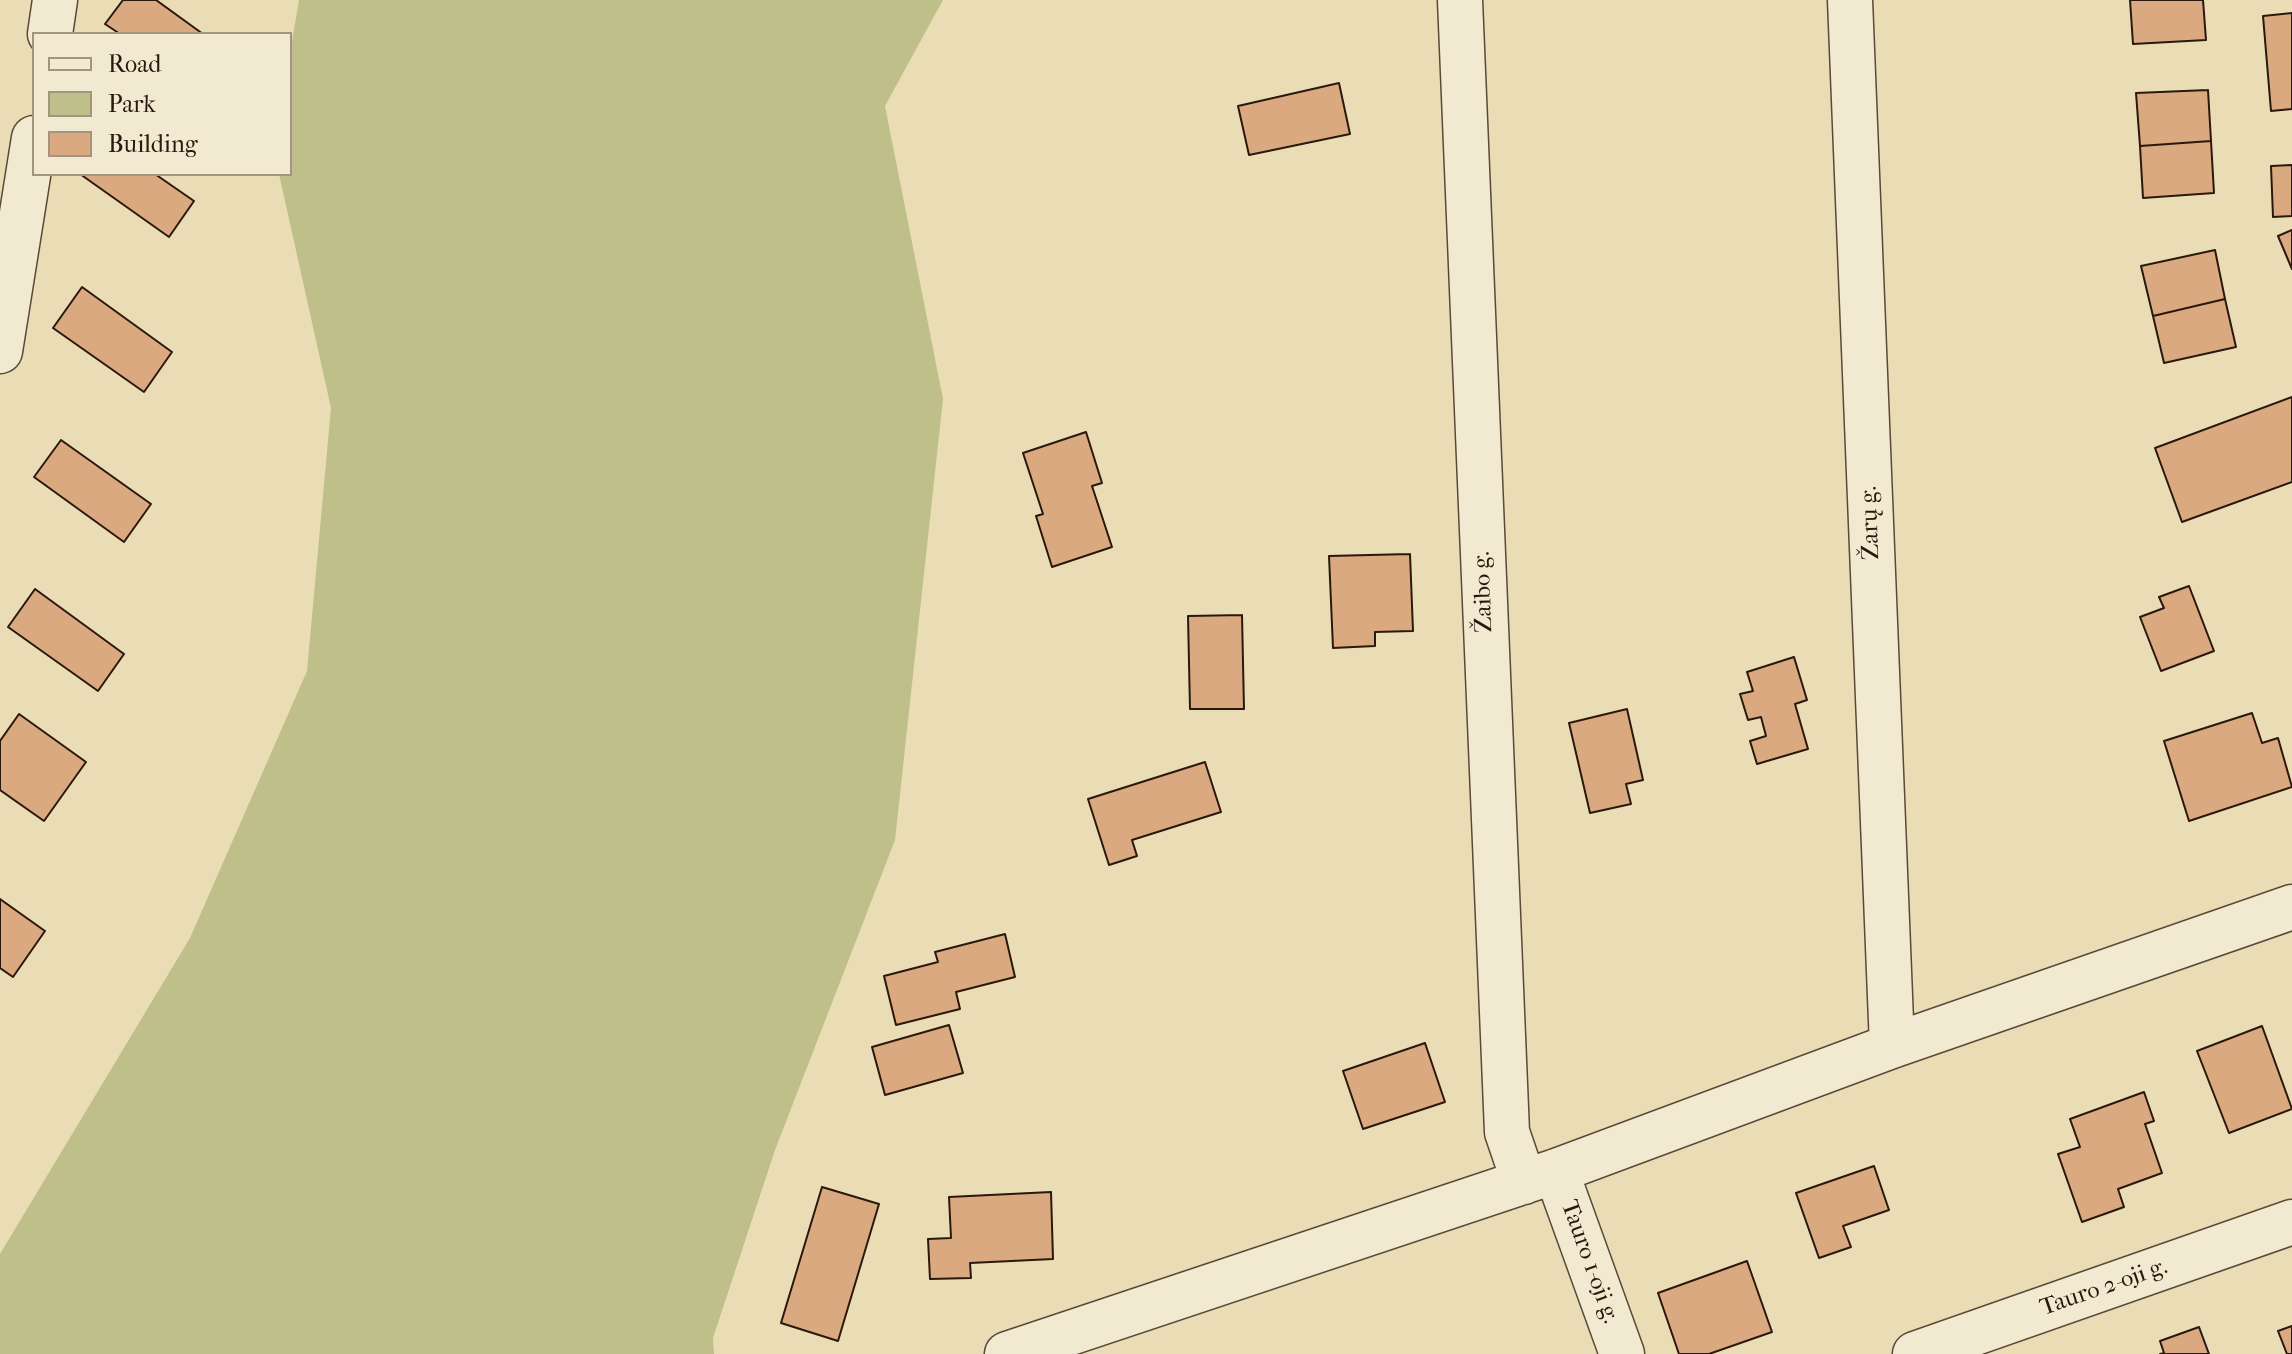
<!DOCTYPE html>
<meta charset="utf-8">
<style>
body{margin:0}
#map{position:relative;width:2292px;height:1354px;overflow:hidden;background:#eaddb6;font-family:"IM FELL French Canon",serif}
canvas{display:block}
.legend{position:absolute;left:32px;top:32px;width:260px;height:144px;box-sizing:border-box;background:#f1e9d0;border:2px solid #a19582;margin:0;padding:10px 14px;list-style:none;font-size:24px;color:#2a180e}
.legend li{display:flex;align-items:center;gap:16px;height:40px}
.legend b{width:40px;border:2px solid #a19582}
</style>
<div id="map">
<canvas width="2292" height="1354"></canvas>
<ul class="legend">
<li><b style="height:10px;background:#f1e9d0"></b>Road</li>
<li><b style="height:22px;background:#bebf89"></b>Park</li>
<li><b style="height:22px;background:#dba97f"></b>Building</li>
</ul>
</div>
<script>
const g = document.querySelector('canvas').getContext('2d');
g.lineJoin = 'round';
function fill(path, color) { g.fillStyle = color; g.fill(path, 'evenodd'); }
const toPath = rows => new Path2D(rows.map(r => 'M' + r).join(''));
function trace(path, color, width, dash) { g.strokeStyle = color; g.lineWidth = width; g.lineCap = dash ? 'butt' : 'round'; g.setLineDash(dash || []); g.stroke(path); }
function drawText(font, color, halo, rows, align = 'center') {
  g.font = font + ' "IM FELL French Canon",serif'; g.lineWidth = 6; g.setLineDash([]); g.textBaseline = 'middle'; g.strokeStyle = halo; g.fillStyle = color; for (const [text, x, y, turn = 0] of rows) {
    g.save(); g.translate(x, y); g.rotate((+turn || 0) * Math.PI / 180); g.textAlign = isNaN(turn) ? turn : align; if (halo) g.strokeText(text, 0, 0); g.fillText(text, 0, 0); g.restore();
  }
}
const green = toPath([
 [299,0,943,0,885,106,943,399,895,840,775,1150,713,1338,714,1354,0,1354,0,1254,190,938,307,671,331,408,279,174,290,174,290,53]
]);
const building = toPath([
 [123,0,156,0,203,34,120,34,105,24,123,0],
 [2130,0,2203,0,2206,40,2133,44,2130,0],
 [2292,13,2292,109,2271,111,2263,16,2292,13],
 [1339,83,1350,134,1249,155,1238,106,1339,83],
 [2208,90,2211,141,2140,146,2136,93,2208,90],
 [2211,141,2214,193,2143,198,2140,146,2211,141],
 [2292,165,2292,216,2273,217,2271,166,2292,165],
 [80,174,155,174,194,201,169,237,80,174],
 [2292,230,2292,269,2278,236,2292,230],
 [2215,250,2225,299,2153,316,2141,266,2215,250],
 [82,287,172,352,144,392,53,328,82,287],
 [2225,299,2236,347,2164,363,2153,316,2225,299],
 [2292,397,2292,482,2182,522,2155,448,2292,397],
 [1086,432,1102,483,1092,486,1112,547,1052,567,1036,516,1043,514,1023,453,1086,432],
 [61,440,151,504,124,542,34,477,61,440],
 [1410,554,1413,631,1375,632,1375,646,1333,648,1329,556,1410,554],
 [2189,586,2214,651,2161,671,2140,617,2164,608,2159,597,2189,586],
 [35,589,124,654,98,691,8,627,35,589],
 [1242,615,1244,709,1190,709,1188,616,1242,615],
 [1794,657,1807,700,1795,704,1808,749,1757,764,1750,741,1766,736,1761,717,1748,720,1740,694,1753,691,1747,672,1794,657],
 [1627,709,1643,780,1626,784,1631,804,1590,813,1569,723,1627,709],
 [2252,713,2262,743,2278,738,2292,787,2189,821,2164,741,2252,713],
 [19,714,86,762,44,821,0,790,0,741,19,714],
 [1205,762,1221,812,1132,840,1137,856,1109,865,1088,799,1205,762],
 [0,899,45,931,13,977,0,968,0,899],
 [1005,934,1015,977,956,992,960,1009,896,1025,884,976,938,962,935,952,1005,934],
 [949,1025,963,1073,885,1095,872,1047,949,1025],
 [2262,1026,2292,1109,2229,1133,2197,1051,2262,1026],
 [1425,1043,1445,1102,1363,1129,1343,1071,1425,1043],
 [2144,1092,2154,1121,2145,1124,2162,1173,2118,1189,2124,1207,2082,1222,2058,1154,2080,1147,2070,1119,2144,1092],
 [1874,1166,1889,1210,1843,1226,1851,1247,1819,1258,1796,1193,1874,1166],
 [822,1187,879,1204,838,1341,781,1323,822,1187],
 [1051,1192,1053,1259,970,1263,971,1278,930,1279,928,1239,951,1238,949,1197,1051,1192],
 [1747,1261,1772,1332,1709,1354,1679,1354,1658,1293,1747,1261],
 [2292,1326,2292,1354,2287,1354,2278,1331,2292,1326],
 [2199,1327,2209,1354,2160,1354,2164,1353,2160,1341,2199,1327]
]);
const street = toPath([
 [1460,0,1507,1132,1524,1182],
 [1850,0,1892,1046],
 [50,34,55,0],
 [0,351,34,138],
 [1556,1171,1622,1354],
 [1007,1354,1556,1171,1892,1046,2292,907],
 [1915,1354,2292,1222]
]);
const streetNames = [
 ["Žarų g.",1871,523,-92],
 ["Žaibo g.",1484,592,-92],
 ["Tauro 1-oji g.",1589,1262,70],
 ["Tauro 2-oji g.",2104,1288,-19]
];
fill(green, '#bebf89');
fill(building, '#dba97f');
trace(building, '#2a180e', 2);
trace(street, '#5a4938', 47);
trace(street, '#f1e9d0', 44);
drawText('24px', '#2a180e', '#f1e9d0', streetNames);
</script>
